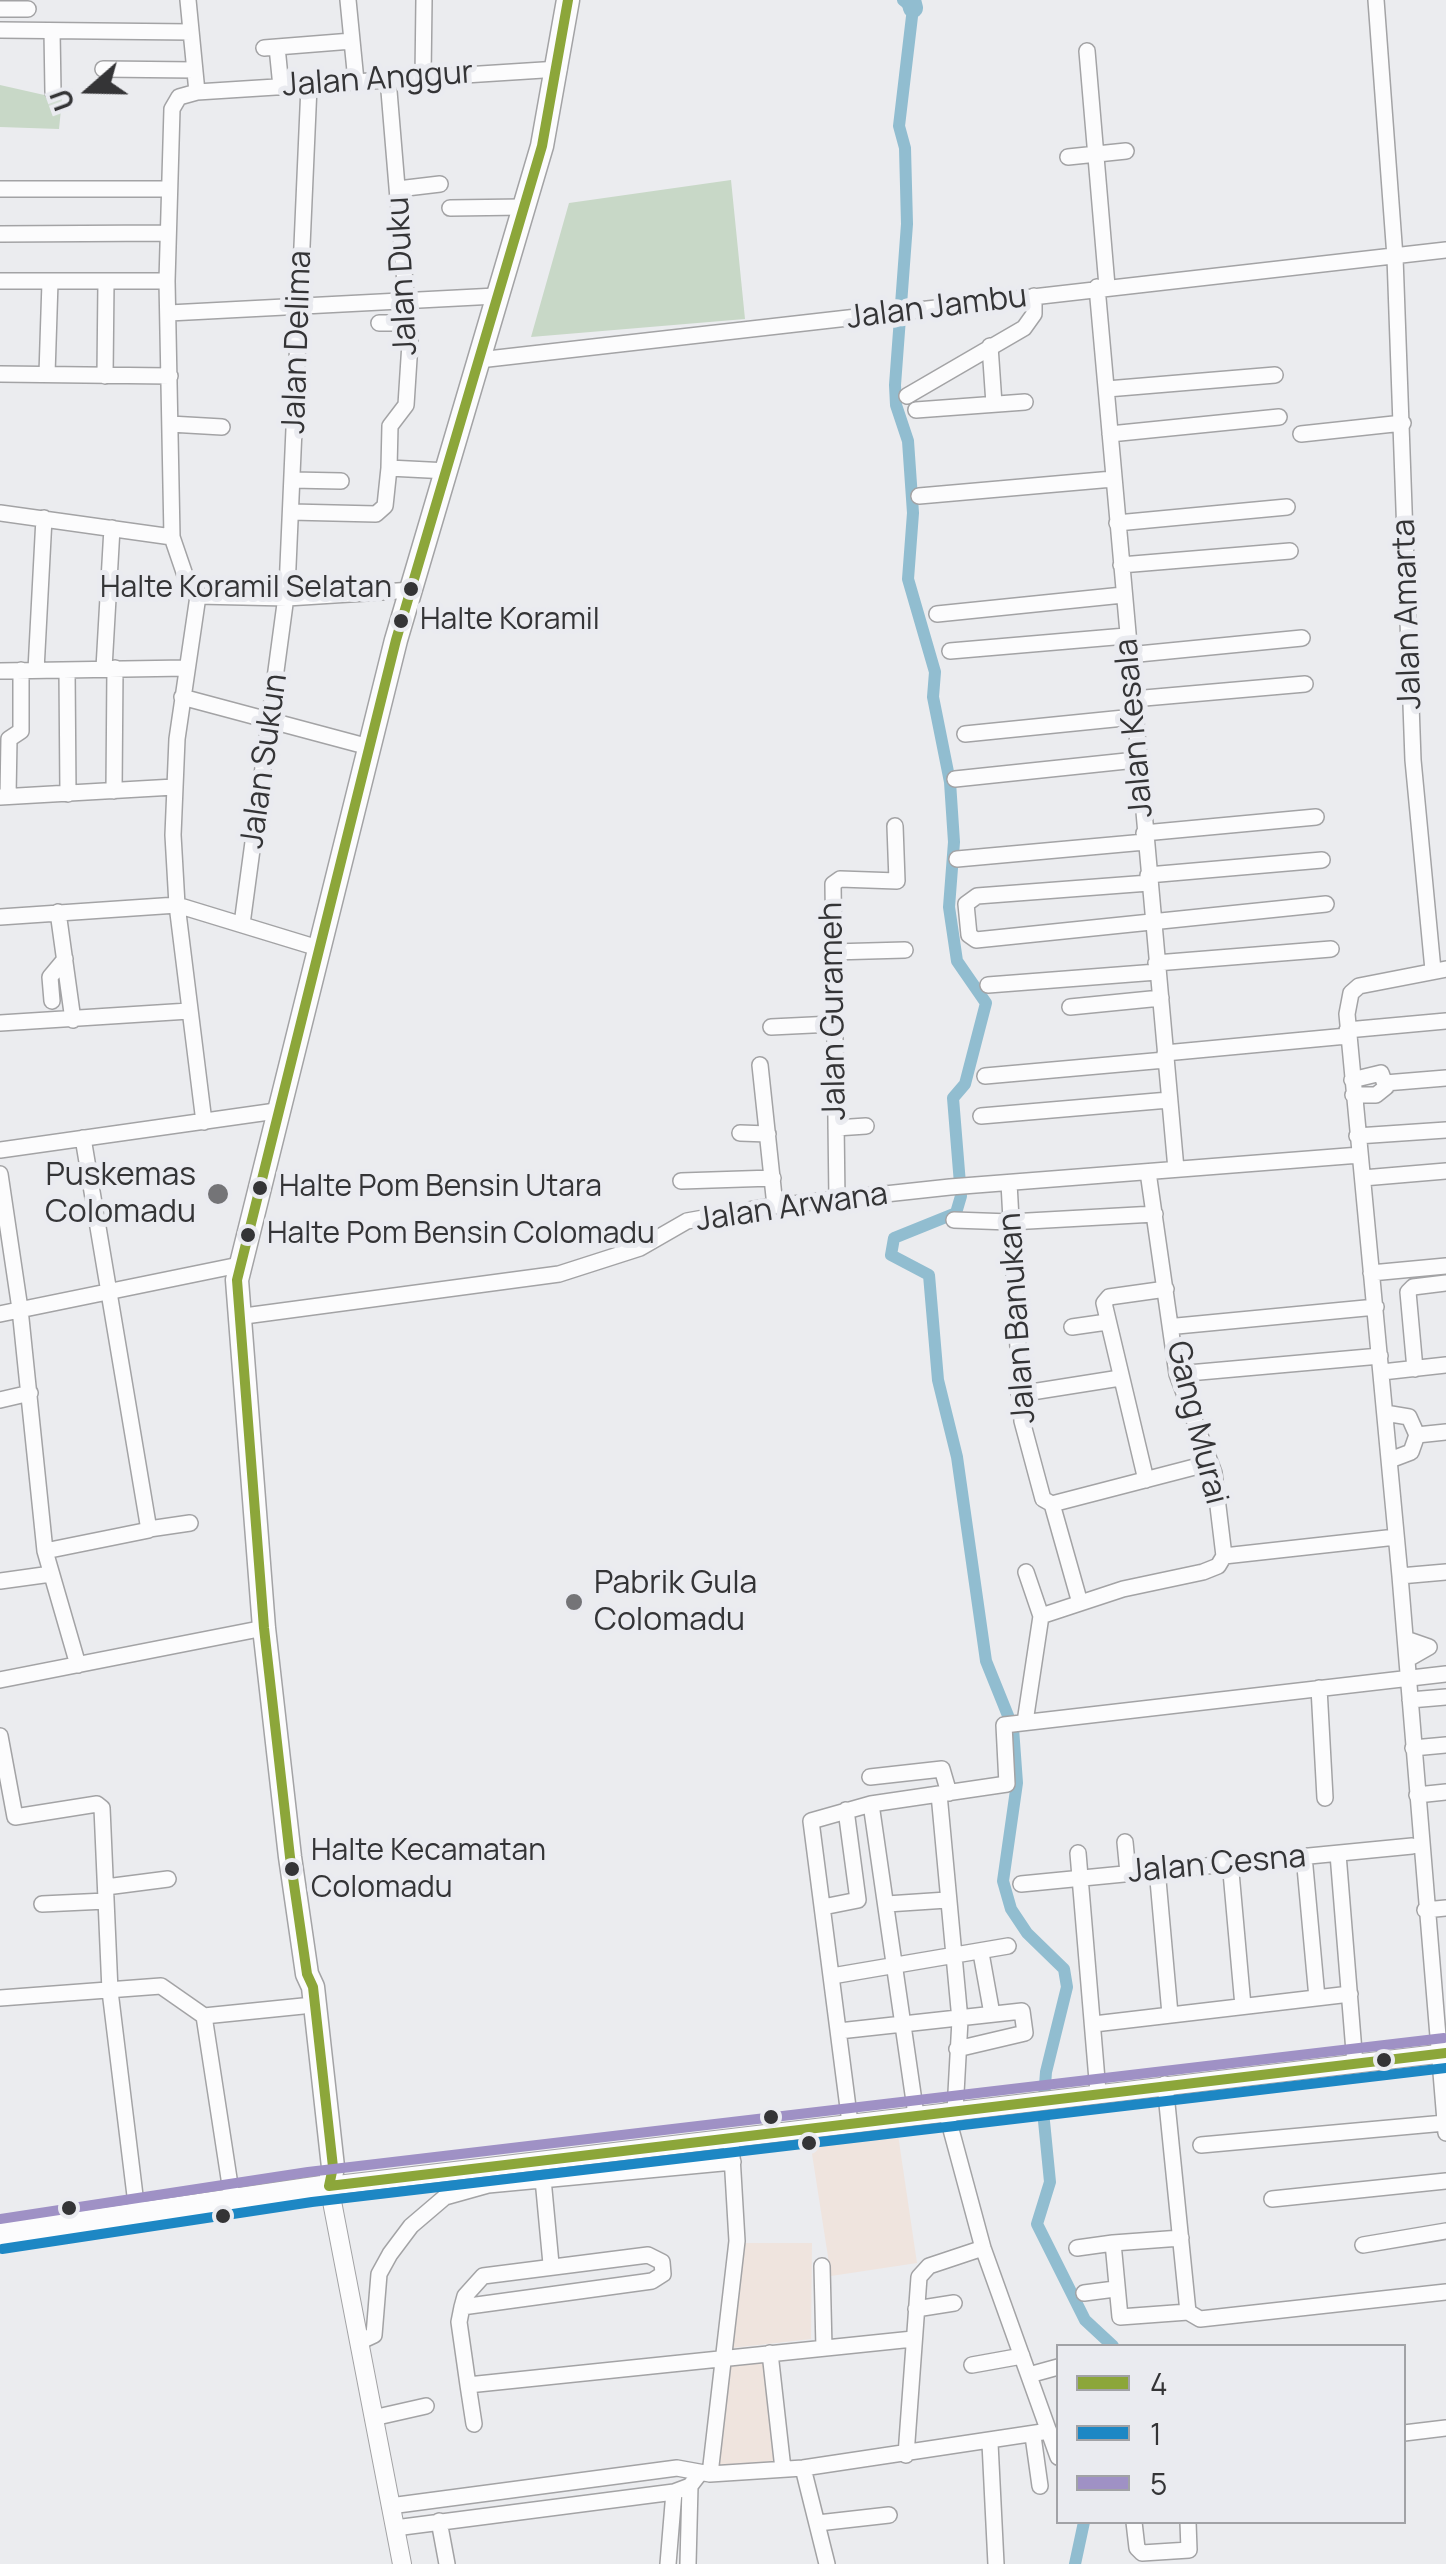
<!DOCTYPE html>
<style>
body{margin:0}
#map{position:relative;width:1446px;height:2564px;overflow:hidden;background:#ebecef;font-family:Manrope,sans-serif}
canvas{display:block}
.legend{position:absolute;left:1056px;top:2344px;width:350px;height:180px;box-sizing:border-box;background:#eaebf0;border:2px solid #a1a2a6;margin:0;padding:12px 18px;list-style:none;font-size:30px;color:#343436}
.legend li{display:flex;align-items:center;gap:20px;height:50px}
.legend b{width:50px;border:2px solid #a1a2a6}
.north{position:absolute;left:40px;top:40px;width:100px;height:100px;-webkit-text-stroke:8px #eaebf0;paint-order:stroke;rotate:250deg;font-size:28px;font-weight:700;line-height:40px;text-align:center;color:#343436}
.north::after{content:'';display:block;margin:auto;width:35px;height:45px;background:#343436;clip-path:polygon(50% 0,100% 100%,50% 72%,0 100%)}
</style>
<div id="map">
<canvas width="1446" height="2564"></canvas>
<ul class="legend">
<li><b style="height:12px;background:#8ca63a"></b>4</li>
<li><b style="height:12px;background:#1d87c4"></b>1</li>
<li><b style="height:12px;background:#9f91c5"></b>5</li>
</ul>
<div class="north">U</div>
</div>
<script>
const g = document.querySelector('canvas').getContext('2d');
g.lineJoin = 'round';
function fill(path, color) { g.fillStyle = color; g.fill(path, 'evenodd'); }
const toPath = rows => new Path2D(rows.map(r => 'M' + r).join(''));
function trace(path, color, width, dash) { g.strokeStyle = color; g.lineWidth = width; g.lineCap = dash ? 'butt' : 'round'; g.setLineDash(dash || []); g.stroke(path); }
function drawText(font, color, halo, rows, align = 'center') {
  g.font = font + ' Manrope,sans-serif'; g.lineWidth = 10; g.setLineDash([]); g.textBaseline = 'middle'; g.strokeStyle = halo; g.fillStyle = color; for (const [text, x, y, turn = 0] of rows) {
    g.save(); g.translate(x, y); g.rotate((+turn || 0) * Math.PI / 180); g.textAlign = isNaN(turn) ? turn : align; if (halo) g.strokeText(text, 0, 0); g.fillText(text, 0, 0); g.restore();
  }
}
const education = toPath([
 [897,2128,917,2263,831,2276,810,2141],
 [741,2243,812,2243,811,2339,732,2348],
 [767,2356,779,2466,714,2472,726,2361]
]);
const green = toPath([
 [0,85,62,99,59,129,0,127],
 [731,180,745,319,531,337,569,203]
]);
const canal = toPath([
 [903,0,913,8,899,126,905,148,907,224,895,385,896,405,908,441,913,513,908,579,935,672,933,697,950,782,954,842,949,907,957,961,986,1003,965,1084,953,1098,961,1196,956,1213,894,1238,891,1255,929,1275,938,1380,957,1457,986,1661,1013,1728,1017,1783,1003,1881,1011,1909,1027,1933,1064,1969,1067,1987,1046,2072,1043,2111,1050,2182,1037,2224,1085,2320,1113,2346],
 [1075,2564,1084,2522]
]);
const river = toPath([
 [911,0,913,8]
]);
const minor = toPath([
 [188,0,197,92],
 [348,0,356,81],
 [1376,0,1395,257,1413,760,1433,970],
 [0,9,28,9],
 [0,30,191,32],
 [52,31,53,92],
 [277,47,281,87],
 [264,48,352,41],
 [1087,51,1107,286],
 [103,69,194,70],
 [423,77,424,0],
 [388,79,410,343,406,405,390,426,389,468],
 [1068,157,1126,151],
 [0,189,169,189],
 [398,189,440,184],
 [450,208,524,207],
 [0,234,168,233],
 [0,281,167,281],
 [1097,287,1176,1169],
 [169,313,496,296],
 [379,323,410,323],
 [990,346,994,404],
 [479,360,1446,250],
 [0,374,170,376],
 [47,374,50,282],
 [105,376,106,282],
 [1107,389,1275,375],
 [907,396,1024,328,1034,314,1034,296],
 [916,410,1025,402],
 [170,424,222,427],
 [1110,434,1279,417],
 [1301,434,1403,423],
 [292,480,341,481],
 [919,496,1113,479],
 [291,512,376,514,385,506,389,468,448,471],
 [0,513,172,537],
 [1117,523,1287,507],
 [1121,565,1290,551],
 [198,596,287,598,413,590],
 [937,614,1123,595],
 [950,651,1126,636],
 [1128,655,1302,638],
 [104,668,112,528],
 [36,670,44,518],
 [67,670,68,794],
 [0,671,187,668],
 [182,697,369,747],
 [1133,699,1305,684],
 [965,734,1134,717],
 [955,779,1136,760],
 [114,791,115,668],
 [8,796,9,739,21,731,21,670],
 [0,797,174,787],
 [1144,833,1316,817],
 [957,859,1145,842],
 [1148,875,1322,860],
 [1149,883,977,896,966,904,969,935,976,940,1326,904],
 [177,905,318,948],
 [58,912,73,1020],
 [0,917,177,905],
 [242,924,287,589,309,86],
 [832,952,905,950],
 [1156,963,1331,949],
 [1446,969,1359,986,1351,993,1347,1014,1400,1576,1446,2133],
 [988,985,1157,972],
 [52,1001,50,977,65,959],
 [1070,1007,1161,998],
 [0,1023,189,1011],
 [771,1027,833,1024],
 [1347,1030,1446,1021],
 [1165,1053,1347,1036],
 [760,1065,775,1206],
 [985,1076,1165,1060],
 [1352,1080,1381,1073,1386,1087,1376,1095,1353,1095],
 [1385,1083,1446,1078],
 [981,1116,1169,1100],
 [204,1122,177,905,173,835,177,739,198,596,186,578,172,537,167,281,172,109,179,97,197,92,559,69],
 [836,1128,866,1126],
 [740,1133,768,1134],
 [1357,1136,1446,1130],
 [0,1150,276,1111],
 [1148,1172,1177,1374,1214,1473,1224,1556],
 [0,1174,20,1309,45,1551,78,1665],
 [1363,1178,1446,1171],
 [681,1181,773,1178],
 [1009,1183,1022,1421,1043,1499,1052,1504],
 [837,1200,833,884,840,879,897,881,895,826],
 [954,1220,1010,1222,1155,1214],
 [1371,1273,1446,1266],
 [0,1314,239,1265],
 [237,1317,559,1274,640,1248,687,1221,765,1207,950,1187,1360,1155],
 [1177,1326,1376,1307],
 [1072,1327,1107,1322],
 [1415,1369,1408,1292,1413,1287,1446,1283],
 [1382,1372,1446,1365],
 [1177,1374,1380,1356],
 [1019,1394,1120,1378],
 [0,1400,30,1393],
 [1385,1413,1409,1417,1417,1435,1411,1452,1390,1460],
 [1417,1435,1446,1432],
 [1146,1480,1104,1303,1109,1297,1166,1289],
 [1052,1504,1210,1463],
 [1052,1504,1080,1603],
 [149,1529,190,1523],
 [45,1551,149,1530,83,1138],
 [1224,1556,1396,1537],
 [1026,1572,1041,1616,1123,1589,1203,1572,1218,1566,1224,1556],
 [1400,1576,1446,1572],
 [0,1581,51,1574],
 [1406,1639,1429,1647,1408,1659],
 [0,1680,264,1628],
 [1319,1688,1325,1798],
 [1410,1700,1446,1697],
 [1025,1722,1041,1616],
 [0,1736,15,1817,97,1804,102,1808,110,1991,137,2212],
 [1413,1748,1446,1745],
 [870,1777,942,1769,949,1793],
 [1417,1795,1446,1792],
 [871,1804,916,2115],
 [1125,1842,1128,1873],
 [1078,1853,1098,2092],
 [1338,1854,1355,2064],
 [1304,1856,1317,1998],
 [1230,1861,1243,2006],
 [1157,1869,1170,2014],
 [1021,1884,1412,1846],
 [106,1887,168,1879],
 [42,1904,106,1901],
 [887,1904,947,1900],
 [823,1907,858,1900,846,1810],
 [1425,1910,1446,1908],
 [981,1953,992,2014],
 [832,1976,1008,1946],
 [0,1998,161,1986,204,2016,303,2006],
 [204,2016,232,2198],
 [1094,2024,1350,1994],
 [839,2031,1022,2011,1025,2033,957,2049],
 [1165,2084,1188,2312],
 [946,2111,983,2248,1058,2457],
 [955,2111,960,2020,939,1794,1007,1784,1004,1725,1446,1674],
 [850,2123,811,1821,871,1804,939,1794],
 [1201,2145,1445,2123],
 [543,2179,551,2264],
 [1272,2199,1446,2181],
 [1181,2238,1113,2243,1120,2317,1188,2312,1200,2319,1446,2292],
 [1363,2245,1446,2231],
 [1077,2248,1113,2243],
 [822,2266,824,2348],
 [1084,2293,1115,2289],
 [462,2307,652,2281,663,2274,662,2262,648,2255,483,2276,465,2296,462,2307,459,2322,468,2385,913,2339],
 [916,2309,954,2303],
 [359,2342,374,2335,379,2274,390,2254,411,2226,445,2197,488,2185,733,2162],
 [770,2353,783,2469],
 [972,2365,1022,2356],
 [1029,2375,1058,2367],
 [468,2385,474,2424],
 [373,2418,426,2406],
 [1404,2433,1446,2428],
 [1033,2436,1040,2486],
 [990,2443,996,2564],
 [906,2455,919,2277,929,2266,983,2248],
 [803,2468,827,2564],
 [710,2474,737,2241,731,2139],
 [390,2506,677,2468,710,2474,803,2468,1049,2431],
 [439,2521,447,2564],
 [1134,2522,1137,2548,1142,2553,1189,2550,1188,2522],
 [818,2523,889,2515],
 [395,2528,674,2492,690,2486,700,2473],
 [668,2564,674,2492],
 [688,2564,690,2486]
]);
const major = toPath([
 [402,2564,329,2186,1446,2053]
]);
const highway = toPath([
 [329,2186,333,2167,313,1987,307,1974,290,1857,264,1628,237,1280,396,640,542,146,568,0],
 [0,2234,329,2186]
]);
const bus1 = toPath([
 [329,2186,333,2167,313,1987,307,1974,290,1857,264,1628,237,1280,396,640,542,146,568,0],
 [329,2186,1446,2053]
]);
const bus2 = toPath([
 [2,2249,312,2202,1446,2068]
]);
const bus3 = toPath([
 [0,2219,308,2172,1444,2038]
]);
const markers = [
 [411,589,9,"#343436"],
 [401,621,9,"#343436"],
 [260,1188,9,"#343436"],
 [218,1194,12,"#747477"],
 [248,1235,9,"#343436"],
 [574,1602,10,"#747477"],
 [292,1869,9,"#343436"],
 [1384,2060,9,"#343436"],
 [771,2117,9,"#343436"],
 [809,2143,9,"#343436"],
 [69,2208,9,"#343436"],
 [223,2216,9,"#343436"]
];
const busNames = [
 ["Halte Koramil Selatan",392,589,"right"],
 ["Halte Koramil",420,621],
 ["Halte Pom Bensin Utara",279,1188],
 ["Halte Pom Bensin Colomadu",267,1235],
 ["Halte Kecamatan",311,1852],
 ["Colomadu",311,1889]
];
const streetNames = [
 ["Jalan Anggur",378,80,-4],
 ["Jalan Duku",403,276,-93],
 ["Jalan Jambu",937,308,-7],
 ["Jalan Delima",298,342,-88],
 ["Jalan Amarta",1408,614,-92],
 ["Jalan Kesala",1135,728,-95],
 ["Jalan Sukun",265,761,-82],
 ["Jalan Gurameh",834,1011,-91],
 ["Jalan Arwana",792,1208,-8],
 ["Jalan Banukan",1018,1318,-94],
 ["Gang Murai",1196,1423,76],
 ["Jalan Cesna",1217,1865,-5]
];
const poiNames = [
 ["Puskemas",196,1176],
 ["Colomadu",196,1213],
 ["Pabrik Gula",594,1584,"left"],
 ["Colomadu",594,1621,"left"]
];
fill(education, '#efe4de');
fill(green, '#c8d8c7');
trace(canal, '#91bdd0', 12);
trace(river, '#91bdd0', 20);
trace(minor, '#a3a3a5', 18);
trace(major, '#a3a3a5', 20);
trace(highway, '#a3a3a5', 25);
trace(minor, '#fcfcfd', 15);
trace(major, '#fcfcfd', 18);
trace(highway, '#fcfcfd', 22);
trace(bus1, '#8ca63a', 10);
trace(bus2, '#1d87c4', 10);
trace(bus3, '#9f91c5', 10);
for (const [x, y, r, color] of markers) { const dot = new Path2D(); dot.arc(x, y, r, 0, 2 * Math.PI); g.fillStyle = color; g.fill(dot); trace(dot, '#eaebf0', 4); }
drawText('30px', '#343436', '#eaebf0', busNames, 'left');
drawText('32px', '#343436', '#eaebf0', streetNames);
drawText('32px', '#343436', '#eaebf0', poiNames, 'right');
</script>
